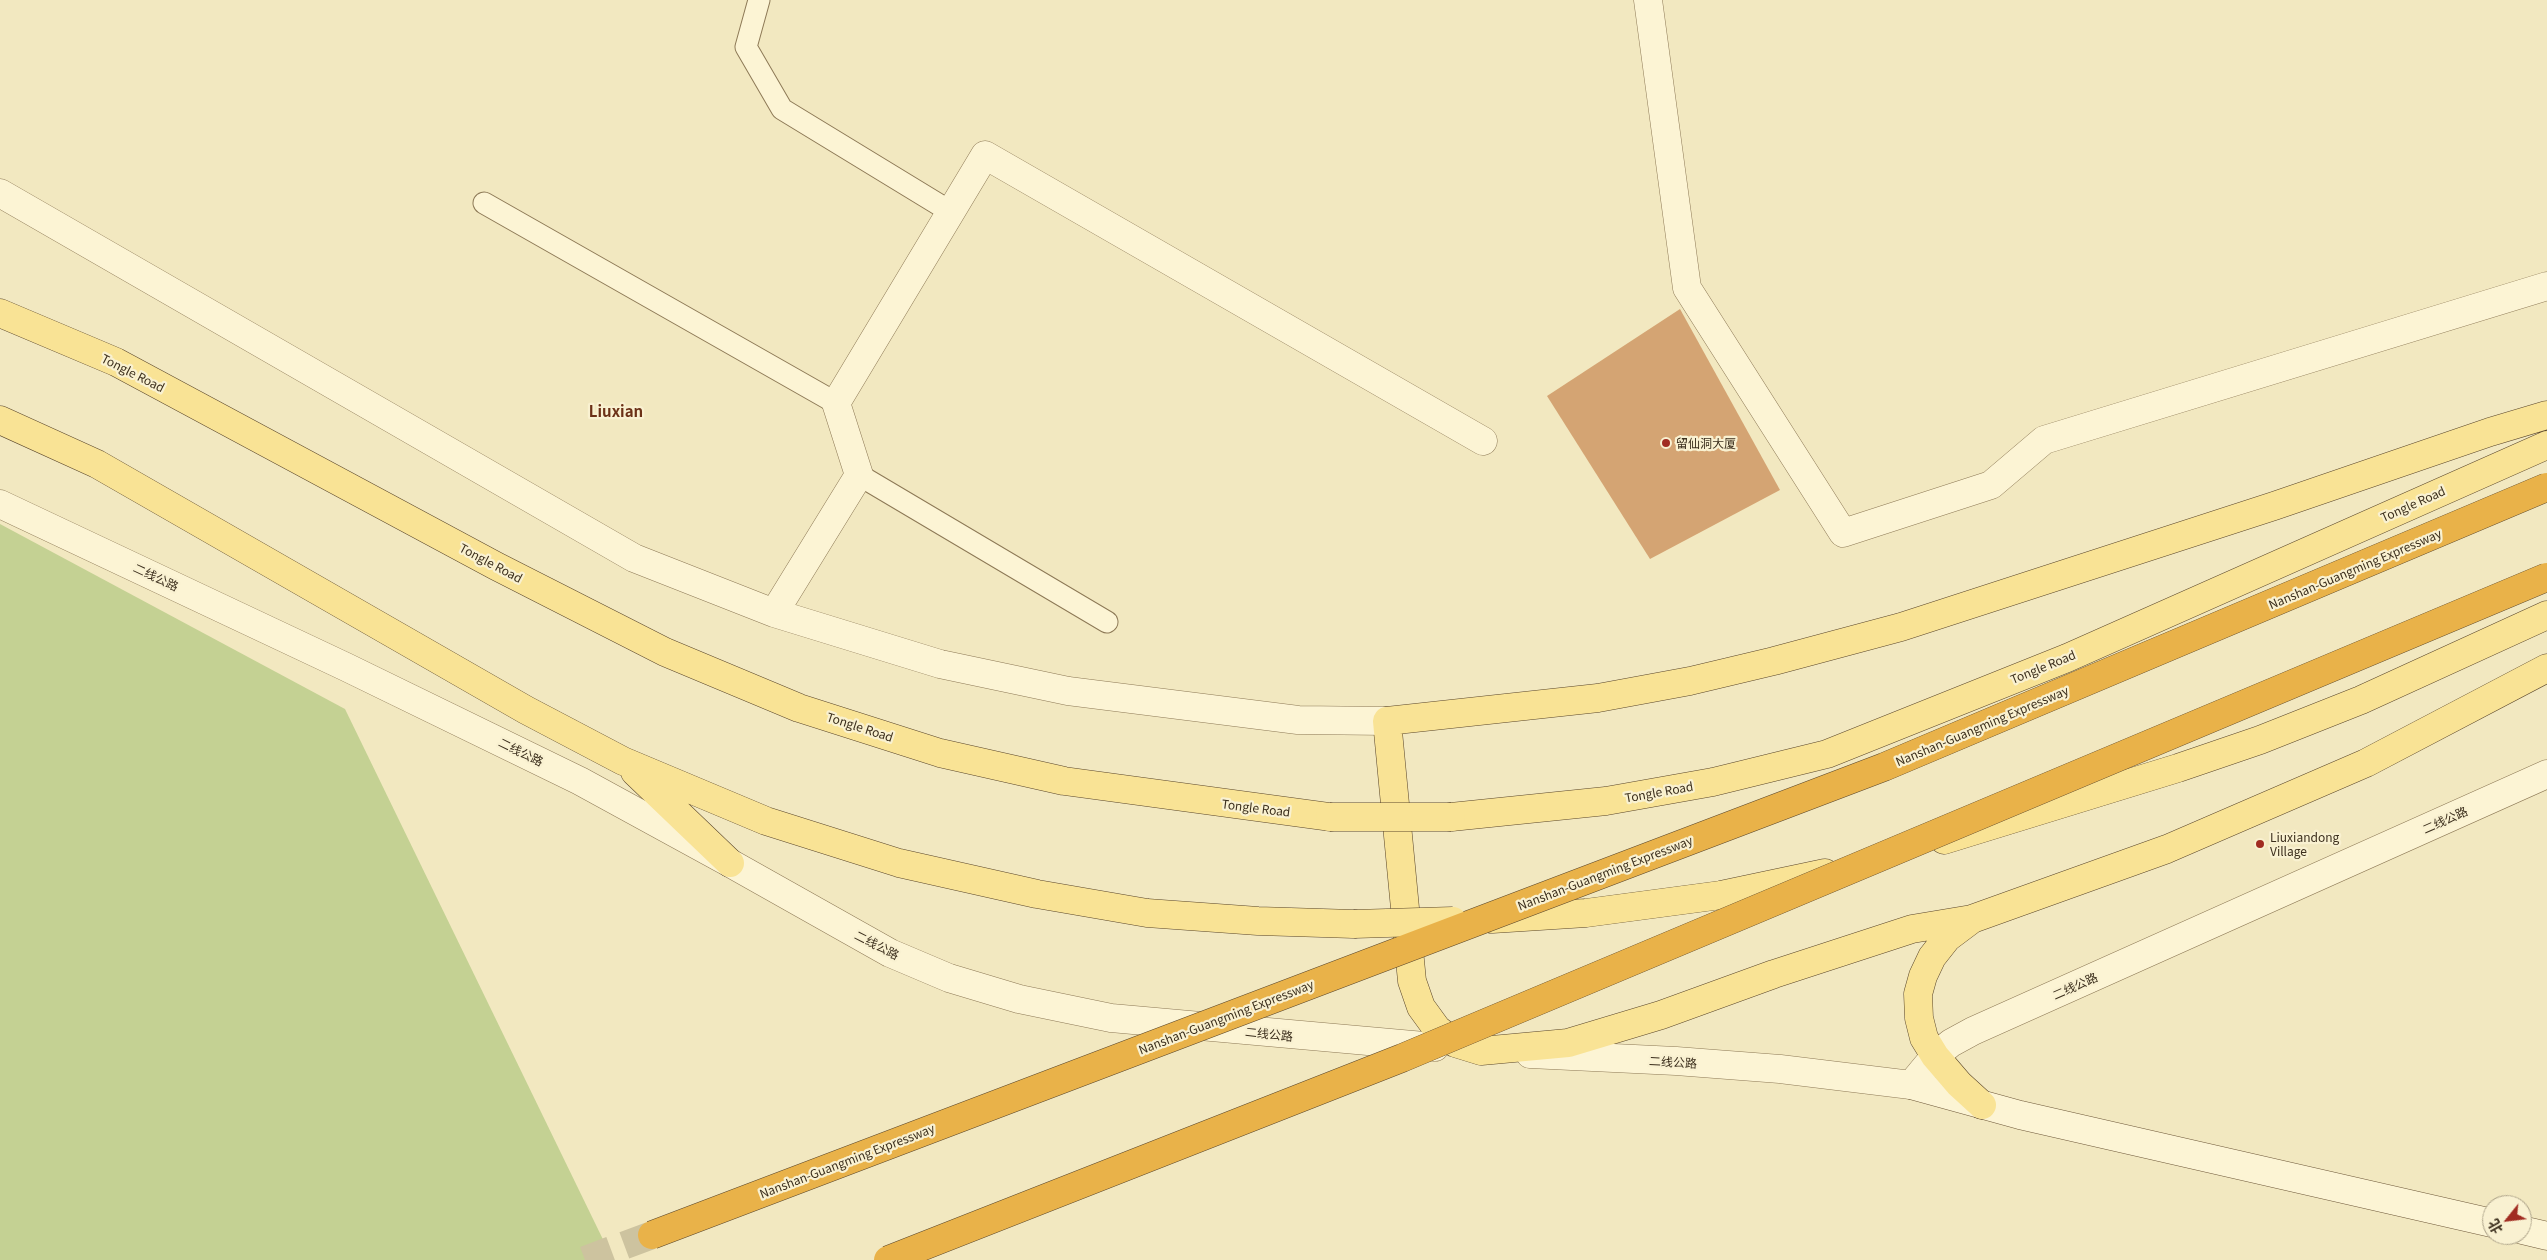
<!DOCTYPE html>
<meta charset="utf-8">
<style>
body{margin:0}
#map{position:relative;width:2547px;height:1260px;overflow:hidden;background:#f2e8c0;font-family:Georgia,"Noto Sans SC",serif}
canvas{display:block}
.north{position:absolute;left:2482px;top:1195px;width:50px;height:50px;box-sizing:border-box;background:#f9f1d1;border:1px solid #ada389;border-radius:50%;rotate:241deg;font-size:14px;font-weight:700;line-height:20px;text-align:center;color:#3b2e1c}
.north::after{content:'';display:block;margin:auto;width:18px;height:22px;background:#a12c21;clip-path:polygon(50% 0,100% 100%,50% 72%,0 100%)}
</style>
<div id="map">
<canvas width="2547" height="1260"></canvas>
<div class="north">北</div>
</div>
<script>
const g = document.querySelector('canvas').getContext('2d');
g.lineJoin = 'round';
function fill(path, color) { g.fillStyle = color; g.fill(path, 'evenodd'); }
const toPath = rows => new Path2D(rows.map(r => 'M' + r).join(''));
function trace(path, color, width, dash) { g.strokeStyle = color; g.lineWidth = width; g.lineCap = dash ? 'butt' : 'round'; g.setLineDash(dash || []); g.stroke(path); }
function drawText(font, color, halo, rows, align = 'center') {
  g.font = font + ' Georgia,"Noto Sans SC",serif'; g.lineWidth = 4.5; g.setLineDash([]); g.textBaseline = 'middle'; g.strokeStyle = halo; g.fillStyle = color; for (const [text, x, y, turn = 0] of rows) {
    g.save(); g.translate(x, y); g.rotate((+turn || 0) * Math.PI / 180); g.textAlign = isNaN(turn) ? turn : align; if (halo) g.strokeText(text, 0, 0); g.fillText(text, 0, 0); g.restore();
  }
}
const green = toPath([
 [0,524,345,709,613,1260,0,1260]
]);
const building = toPath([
 [1680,309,1780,490,1650,559,1547,396]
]);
const highwayTunnel = toPath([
 [585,1260,652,1235]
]);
const lane = toPath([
 [759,0,746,47,782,109,951,212],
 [484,203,836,403],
 [859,475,1107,622]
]);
const street = toPath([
 [1648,0,1687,288,1843,533,1991,485,2044,440,2547,286],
 [0,193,634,558,774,613,940,664,1068,691,1298,720,1387,721],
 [0,504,346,667,580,781,730,863,890,953,949,978,1019,999,1111,1018,1435,1047],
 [774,613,859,475,836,403,985,155,1483,441],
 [1530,1054,1676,1061,1780,1069,1911,1085,1935,1056,1951,1043,1973,1031,2547,774]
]);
const secondary = toPath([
 [1911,1085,2020,1115,2492,1223],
 [2522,1230,2547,1236]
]);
const primary = toPath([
 [0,313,116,362,496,566,665,652,799,708,940,753,1064,781,1330,817],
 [2547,415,2490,432,2274,506,1901,627,1774,661,1690,681,1598,698,1387,721,1412,981,1421,1007,1437,1029,1455,1043,1481,1051,1568,1043,1661,1015,1774,974,1912,929,1972,919,2167,849,2366,763,2547,668],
 [0,420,97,464,526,710,623,761,766,821,899,863,1037,894,1147,913,1258,921,1354,924],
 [635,772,730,863],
 [1451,817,1606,801,1713,782,1827,754,2067,658,2547,445],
 [1944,840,2178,768,2260,740,2361,700,2547,615],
 [1492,919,1586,913,1721,895,1825,873],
 [1971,920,1947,938,1932,957,1923,976,1918,994,1919,1018,1924,1038,1935,1056,1959,1084,1982,1105]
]);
const primaryBridge = toPath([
 [1330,817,1451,817],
 [1354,924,1453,921]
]);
const highwayBridge = toPath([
 [652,1235,1884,767,2547,487],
 [888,1260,1402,1058,2547,577]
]);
const markers = [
 [1666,443,5,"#a12c21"],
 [2260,844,5,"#a12c21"]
];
const streetNames = [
 ["Tongle Road",133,373,27],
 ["Tongle Road",2413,504,-24],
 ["Tongle Road",491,563,28],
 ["Nanshan-Guangming Expressway",2355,569,-23],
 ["二线公路",156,577,25],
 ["Tongle Road",2043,667,-22],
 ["Nanshan-Guangming Expressway",1982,726,-23],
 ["Tongle Road",860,727,18],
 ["二线公路",521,752,26],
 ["Tongle Road",1659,792,-10],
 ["Tongle Road",1256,808,7],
 ["二线公路",2445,820,-24],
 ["Nanshan-Guangming Expressway",1605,873,-21],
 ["二线公路",877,945,27],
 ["二线公路",2075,986,-24],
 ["Nanshan-Guangming Expressway",1226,1017,-21],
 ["二线公路",1269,1034,6],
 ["二线公路",1673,1062,3],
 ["Nanshan-Guangming Expressway",847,1161,-21]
];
const poiNames = [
 ["留仙洞大厦",1676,443],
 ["Liuxiandong",2270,837],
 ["Village",2270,851]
];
const quarterNames = [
 ["Liuxian",616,411]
];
fill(green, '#c4d193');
fill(building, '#d4a473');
trace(highwayTunnel, '#cdc39f', 28, [28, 14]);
trace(lane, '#8d7956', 23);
trace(street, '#8d7956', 29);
trace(secondary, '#6f593a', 29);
trace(primary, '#5a462b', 29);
trace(lane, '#fcf4d4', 21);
trace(street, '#fcf4d4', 28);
trace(secondary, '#fcf4d4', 28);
trace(primary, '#f9e395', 28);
trace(primaryBridge, '#5a462b', 29, []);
trace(highwayBridge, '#5a462b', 29, []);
trace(primaryBridge, '#f9e395', 28);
trace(highwayBridge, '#e9b249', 28);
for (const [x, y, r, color] of markers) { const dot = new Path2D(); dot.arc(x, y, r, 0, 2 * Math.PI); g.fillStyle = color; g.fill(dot); trace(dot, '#f9f1d1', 2); }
drawText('12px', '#3b2e1c', '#f9f1d1', streetNames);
drawText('12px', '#3b2e1c', '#f9f1d1', poiNames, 'left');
drawText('bold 15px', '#6c3117', '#f9f1d1', quarterNames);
</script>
